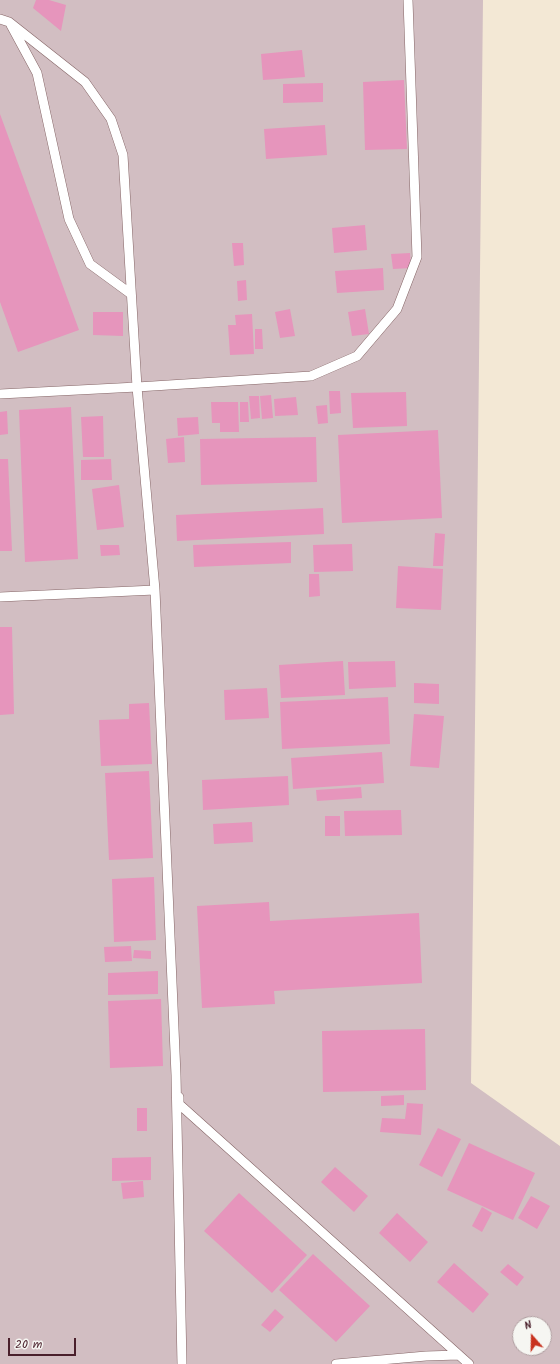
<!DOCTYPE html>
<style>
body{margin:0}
#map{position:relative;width:560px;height:1364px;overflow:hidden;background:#f3e8d5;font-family:Kalam,sans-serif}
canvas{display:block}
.north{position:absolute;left:512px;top:1316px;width:40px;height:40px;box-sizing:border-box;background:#f6f6f2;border:1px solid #b1a0a2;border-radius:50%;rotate:340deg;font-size:11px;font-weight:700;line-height:16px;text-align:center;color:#4a1f2b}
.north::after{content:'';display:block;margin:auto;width:14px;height:18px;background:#c8321e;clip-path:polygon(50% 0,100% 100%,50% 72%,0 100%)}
.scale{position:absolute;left:8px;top:1338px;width:68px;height:18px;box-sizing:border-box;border:2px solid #4a1f2b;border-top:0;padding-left:5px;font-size:12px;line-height:14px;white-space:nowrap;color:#4a1f2b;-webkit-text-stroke:3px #f6f6f2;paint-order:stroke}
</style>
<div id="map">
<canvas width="560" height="1364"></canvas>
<div class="north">N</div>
<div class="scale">20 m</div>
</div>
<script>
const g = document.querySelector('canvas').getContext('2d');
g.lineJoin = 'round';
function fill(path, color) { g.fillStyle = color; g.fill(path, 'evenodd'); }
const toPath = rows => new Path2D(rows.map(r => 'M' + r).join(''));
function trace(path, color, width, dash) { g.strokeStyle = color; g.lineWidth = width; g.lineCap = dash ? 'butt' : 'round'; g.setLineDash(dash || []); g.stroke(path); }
const industrial = toPath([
 [0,0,483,0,471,1083,560,1146,560,1364,0,1364],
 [520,1324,544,1324,544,1348,520,1348]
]);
const building = toPath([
 [36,0,49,0,66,5,61,31,33,8],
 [302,50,305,77,263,80,261,54],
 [404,80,407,149,365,150,363,82],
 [323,83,323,102,283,103,283,84],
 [0,114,79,330,18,352,0,302],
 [325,125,327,155,266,159,264,129],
 [365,225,367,250,334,253,332,228],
 [232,243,243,243,244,265,234,266],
 [410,253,411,268,393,269,391,254],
 [383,268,384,290,337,293,335,271],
 [246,280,247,300,238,301,237,281],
 [290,309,295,336,280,338,275,312],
 [365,309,369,334,352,336,348,312],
 [93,312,123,312,123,336,93,335],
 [252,314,254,354,230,355,228,325,236,325,235,315],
 [255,329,262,329,263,349,255,349],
 [329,391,340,391,341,413,330,414],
 [406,392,407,426,353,428,351,393],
 [271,395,273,418,262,419,260,396],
 [249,396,259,396,260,418,251,419],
 [296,397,298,415,275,416,274,399],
 [211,402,238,402,239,432,220,432,220,423,212,423],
 [240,402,248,402,249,422,240,422],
 [327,405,328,423,318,424,316,406],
 [71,407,78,559,25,562,19,410],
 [7,411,8,434,0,435,0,412],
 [103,416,104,457,83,457,81,417],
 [198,417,199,434,178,436,177,418],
 [438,430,442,518,342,523,338,435],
 [184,437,185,462,168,463,166,439],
 [316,437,317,482,201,485,200,439],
 [0,459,8,459,12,551,0,551],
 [111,459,112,480,81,480,81,460],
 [119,485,124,527,97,530,92,489],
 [323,508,324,534,177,541,176,515],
 [435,533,445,534,443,566,433,566],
 [291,542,291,563,194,567,193,545],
 [352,544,353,571,314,572,313,545],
 [100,545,119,545,120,555,101,556],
 [398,566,443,569,441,610,396,608],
 [309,574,319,574,320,596,309,597],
 [0,627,12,627,14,714,0,715],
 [343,661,345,695,281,698,279,665],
 [395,661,396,687,349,689,348,662],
 [414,683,439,684,439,704,414,703],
 [267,688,269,718,225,720,224,690],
 [388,697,390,744,282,749,280,702],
 [149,703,152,764,101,766,99,720,129,719,129,704],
 [414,714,444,716,439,768,410,766],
 [382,752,384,783,293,789,291,758],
 [149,771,153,858,109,860,105,773],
 [288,776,289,805,203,810,202,780],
 [361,787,362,798,317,801,316,790],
 [401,810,402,835,345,836,344,811],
 [325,816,340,816,340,836,325,836],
 [252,822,253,842,214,844,213,824],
 [154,877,156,940,114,942,112,879],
 [269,902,270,921,419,913,422,983,274,991,275,1004,202,1008,197,906],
 [131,946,132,961,105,962,104,947],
 [134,950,151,951,151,959,133,958],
 [158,971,158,994,108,995,108,973],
 [161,999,163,1066,110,1068,108,1001],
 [425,1029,426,1090,323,1092,322,1031],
 [404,1095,404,1105,381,1106,381,1096],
 [407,1103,423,1104,421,1135,380,1132,382,1118,405,1119],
 [137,1108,147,1108,147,1131,137,1131],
 [438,1128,461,1139,442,1177,419,1165],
 [469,1143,535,1173,513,1220,447,1190],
 [151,1157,151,1180,112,1181,112,1158],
 [335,1167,368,1196,354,1212,321,1182],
 [143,1181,144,1197,123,1199,121,1183],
 [239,1193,307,1255,272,1293,204,1231],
 [531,1196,550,1206,537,1229,518,1218],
 [482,1207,492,1213,482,1232,472,1226],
 [397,1213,428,1242,410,1262,379,1233],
 [313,1254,370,1306,336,1342,279,1290],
 [454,1263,489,1294,473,1313,437,1282],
 [508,1264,524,1277,517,1286,500,1272],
 [275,1309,284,1317,270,1332,261,1325]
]);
const service = toPath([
 [0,19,9,22,85,82,111,119,123,155,137,387,155,590,176,1075,182,1364],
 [11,25,37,73,69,219,90,264,131,294],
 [0,394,137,387,311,376,357,356,397,309,417,257,408,0],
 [0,597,155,590],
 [179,1097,179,1104,469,1364],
 [336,1364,426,1356,459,1355]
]);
fill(industrial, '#d2bec2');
fill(building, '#e695bc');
trace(service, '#856566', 10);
trace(service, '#fff', 9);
</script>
